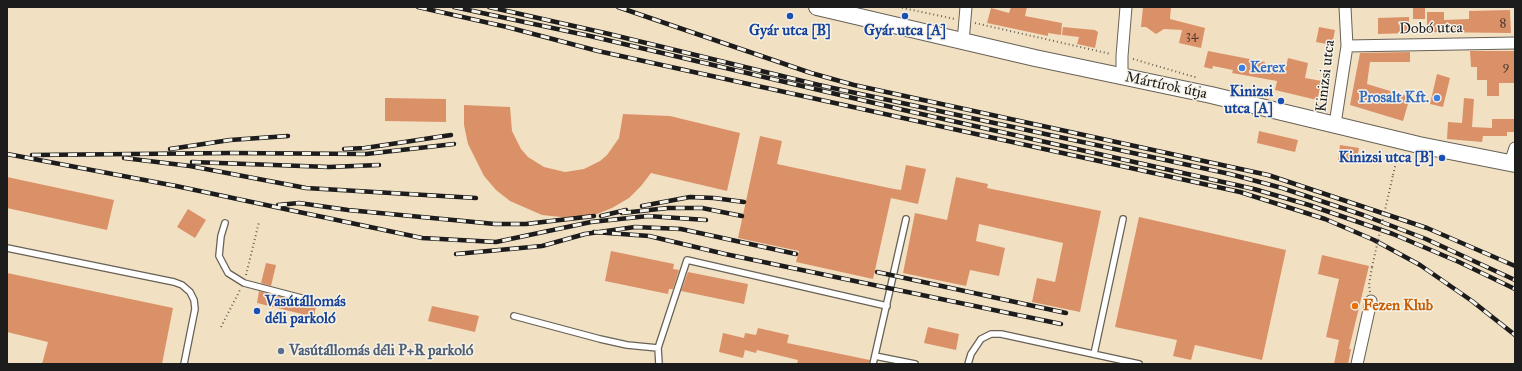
<!DOCTYPE html>
<meta charset="utf-8">
<style>
body{margin:0}
#map{position:relative;width:1522px;height:371px;overflow:hidden;background:#f1e0c2;font-family:"IM FELL Great Primer",serif}
canvas{display:block}
.frame{position:absolute;inset:0;border:8px solid #1c1c1c;pointer-events:none}
</style>
<div id="map">
<canvas width="1522" height="371"></canvas>
<div class="frame"></div>
</div>
<script>
const g = document.querySelector('canvas').getContext('2d');
g.lineJoin = 'round';
function fill(path, color) { g.fillStyle = color; g.fill(path, 'evenodd'); }
const toPath = rows => new Path2D(rows.map(r => 'M' + r).join(''));
function trace(path, color, width, dash) { g.strokeStyle = color; g.lineWidth = width; g.lineCap = dash ? 'butt' : 'round'; g.setLineDash(dash || []); g.stroke(path); }
function drawText(font, color, halo, rows, align = 'center') {
  g.font = font + ' "IM FELL Great Primer",serif'; g.lineWidth = 3; g.setLineDash([]); g.textBaseline = 'middle'; g.strokeStyle = halo; g.fillStyle = color; for (const [text, x, y, turn = 0] of rows) {
    g.save(); g.translate(x, y); g.rotate((+turn || 0) * Math.PI / 180); g.textAlign = isNaN(turn) ? turn : align; if (halo) g.strokeText(text, 0, 0); g.fillText(text, 0, 0); g.restore();
  }
}
const building = toPath([
 [1011,7,1027,7,1025,16,1062,23,1061,35,1048,33,1048,36,987,23,991,8,1009,13],
 [1143,7,1171,7,1170,19,1205,28,1201,48,1179,43,1182,30,1164,29,1156,34,1146,27,1141,27],
 [1413,7,1425,8,1425,19,1413,19],
 [1510,10,1511,33,1427,32,1427,12,1444,12,1444,20,1469,19,1469,11],
 [1409,17,1409,33,1378,34,1378,18],
 [1063,27,1095,30,1098,32,1095,48,1077,44,1079,37,1062,35],
 [1319,27,1335,30,1332,45,1316,42],
 [1208,51,1265,62,1265,67,1285,71,1288,58,1308,63,1305,78,1322,81,1317,100,1275,90,1277,81,1232,73,1233,70,1213,66,1212,69,1204,67],
 [1470,51,1515,51,1515,83,1499,83,1499,96,1487,96,1487,80,1477,80,1477,67,1471,67],
 [1410,52,1410,62,1370,62,1367,84,1410,97,1403,121,1350,105,1360,53],
 [1437,74,1450,78,1443,107,1430,104],
 [385,98,446,99,446,122,385,121],
 [1464,98,1474,99,1472,127,1492,128,1492,119,1515,119,1515,132,1507,132,1507,136,1483,136,1482,142,1447,139,1448,122,1462,123],
 [464,105,510,107,512,131,521,149,528,157,544,167,565,172,584,169,600,161,607,155,619,138,623,114,670,116,740,133,727,191,651,173,641,186,629,198,612,208,597,214,578,218,561,217,542,215,510,201,496,190,484,176,468,144,464,125],
 [1259,131,1298,140,1295,152,1257,143],
 [760,136,782,141,777,164,894,189,901,190,906,165,926,169,918,204,891,198,873,279,796,262,799,251,738,238],
 [1340,145,1359,148,1356,164,1338,161],
 [7,177,114,200,107,230,7,208],
 [956,177,988,184,987,188,1101,211,1080,312,1032,302,1037,278,1055,282,1063,243,979,224,976,241,1005,248,999,276,970,270,966,286,903,273,915,213,947,220],
 [188,209,206,220,195,238,177,227],
 [1139,217,1286,250,1262,360,1195,345,1191,360,1173,356,1177,340,1115,327],
 [611,251,674,264,673,269,679,270,673,289,669,289,668,294,605,281],
 [1322,255,1369,266,1349,349,1351,349,1348,364,1334,364,1339,340,1326,337,1339,279,1318,274],
 [266,263,276,265,271,286,261,283],
 [688,272,748,284,744,304,681,291],
 [7,273,173,308,162,364,42,364,48,342,7,332],
 [259,291,316,306,314,317,257,303],
 [432,306,479,316,475,332,428,321],
 [928,327,959,334,956,350,924,343],
 [758,328,789,335,787,343,870,360,869,364,797,364,798,360,757,350,756,353,745,350,743,358,719,352,723,333,744,338,745,333,756,335]
]);
const path = toPath([
 [898,7,955,19],
 [975,23,1111,54],
 [1133,59,1198,78],
 [1393,175,1398,154,1400,155],
 [246,275,259,222],
 [1370,292,1369,285,1372,267],
 [221,327,240,290]
]);
const lane = toPath([
 [225,223,221,236,219,256,228,273,244,283,309,300],
 [7,248,174,282,182,285,190,292,194,300,195,309,184,364],
 [514,316,600,339,627,345,658,348],
 [1094,354,1123,219],
 [875,356,915,364],
 [659,364,658,348,687,260,887,306],
 [873,364,906,219],
 [968,364,971,354,981,339,991,334,1001,334,1139,364]
]);
const street = toPath([
 [963,42,966,7],
 [1347,46,1515,43],
 [1122,76,1122,56,1126,7],
 [1335,124,1347,46,1345,7],
 [1510,163,1515,148],
 [1357,364,1371,301]
]);
const secondary = toPath([
 [817,7,1035,58,1211,95,1419,145,1515,164]
]);
const rail = toPath([
 [418,7,507,27,598,51,1240,192,1325,219,1374,240,1420,265,1472,301,1515,335],
 [454,7,590,36,908,111,1254,189,1309,205,1393,234,1459,262,1515,289],
 [489,7,605,33,819,85,1230,174,1282,188,1363,215,1426,239,1515,280],
 [618,7,811,73,854,85,1268,175,1427,228,1515,266],
 [170,149,230,140,288,136],
 [344,149,365,148,451,135],
 [7,154,176,186,422,238,496,242,591,222,648,216,706,220],
 [32,155,232,153,366,154,454,144],
 [124,158,190,166,306,188,476,198],
 [192,162,329,167,379,165],
 [278,205,299,203,348,210,495,224,526,224,594,216],
 [642,206,690,197,714,198,744,202],
 [622,213,668,208,702,208,742,216],
 [601,216,626,210],
 [594,232,649,236,725,254,1061,324],
 [456,254,542,246,585,234,635,227,681,229,796,254],
 [877,272,1066,313]
]);
const pathBridge = toPath([
 [1372,267,1393,175]
]);
const markers = [
 [790,16,4,"#1a4fb4"],
 [905,16,4,"#1a4fb4"],
 [1242,68,4,"#3f7fe0"],
 [1437,98,4,"#3f7fe0"],
 [1281,101,4,"#1a4fb4"],
 [1442,158,4,"#1a4fb4"],
 [1355,306,4,"#e8710a"],
 [257,311,4,"#1a4fb4"],
 [281,351,4,"#5c6f8a"]
];
const numberNames = [
 ["8",1503,24],
 ["34",1192,36],
 ["9",1506,67]
];
const streetNames = [
 ["Dobó utca",1431,29,-1],
 ["Kinizsi utca",1326,76,-83],
 ["Mártírok útja",1166,86,12]
];
const transitNames = [
 ["Gyár utca [B]",790,31],
 ["Gyár utca [A]",905,31],
 ["Kinizsi",1273,92,"right"],
 ["utca [A]",1273,109,"right"],
 ["Kinizsi utca [B]",1434,158,"right"],
 ["Vasútállomás",265,302,"left"],
 ["déli parkoló",265,319,"left"]
];
const shopNames = [
 ["Kerex",1250,68],
 ["Prosalt Kft.",1429,98,"right"]
];
const foodNames = [
 ["Fezen Klub",1363,306]
];
const serviceNames = [
 ["Vasútállomás déli P+R parkoló",289,351]
];
fill(building, '#db9168');
trace(lane, '#676156', 8);
trace(street, '#676156', 13);
trace(secondary, '#676156', 18);
trace(path, '#676156', 2, [1, 3]);
trace(lane, '#fff', 5.5);
trace(street, '#fff', 11);
trace(secondary, '#fff', 16);
trace(rail, '#1c1c1c', 4.5);
trace(rail, '#f7f3e8', 3, [9]);
trace(pathBridge, '#676156', 2, [1, 3]);
for (const [x, y, r, color] of markers) { const dot = new Path2D(); dot.arc(x, y, r, 0, 2 * Math.PI); g.fillStyle = color; g.fill(dot); trace(dot, '#f7f3e8', 1.5); }
drawText('13px', '#4c392f', null, numberNames);
drawText('15px', '#1c1c1c', '#f7f3e8', streetNames);
drawText('bold 15px', '#164399', '#f7f3e8', transitNames);
drawText('bold 15px', '#366cbe', '#f7f3e8', shopNames, 'left');
drawText('bold 15px', '#c56008', '#f7f3e8', foodNames, 'left');
drawText('bold 15px', '#4e5e75', '#f7f3e8', serviceNames, 'left');
</script>
